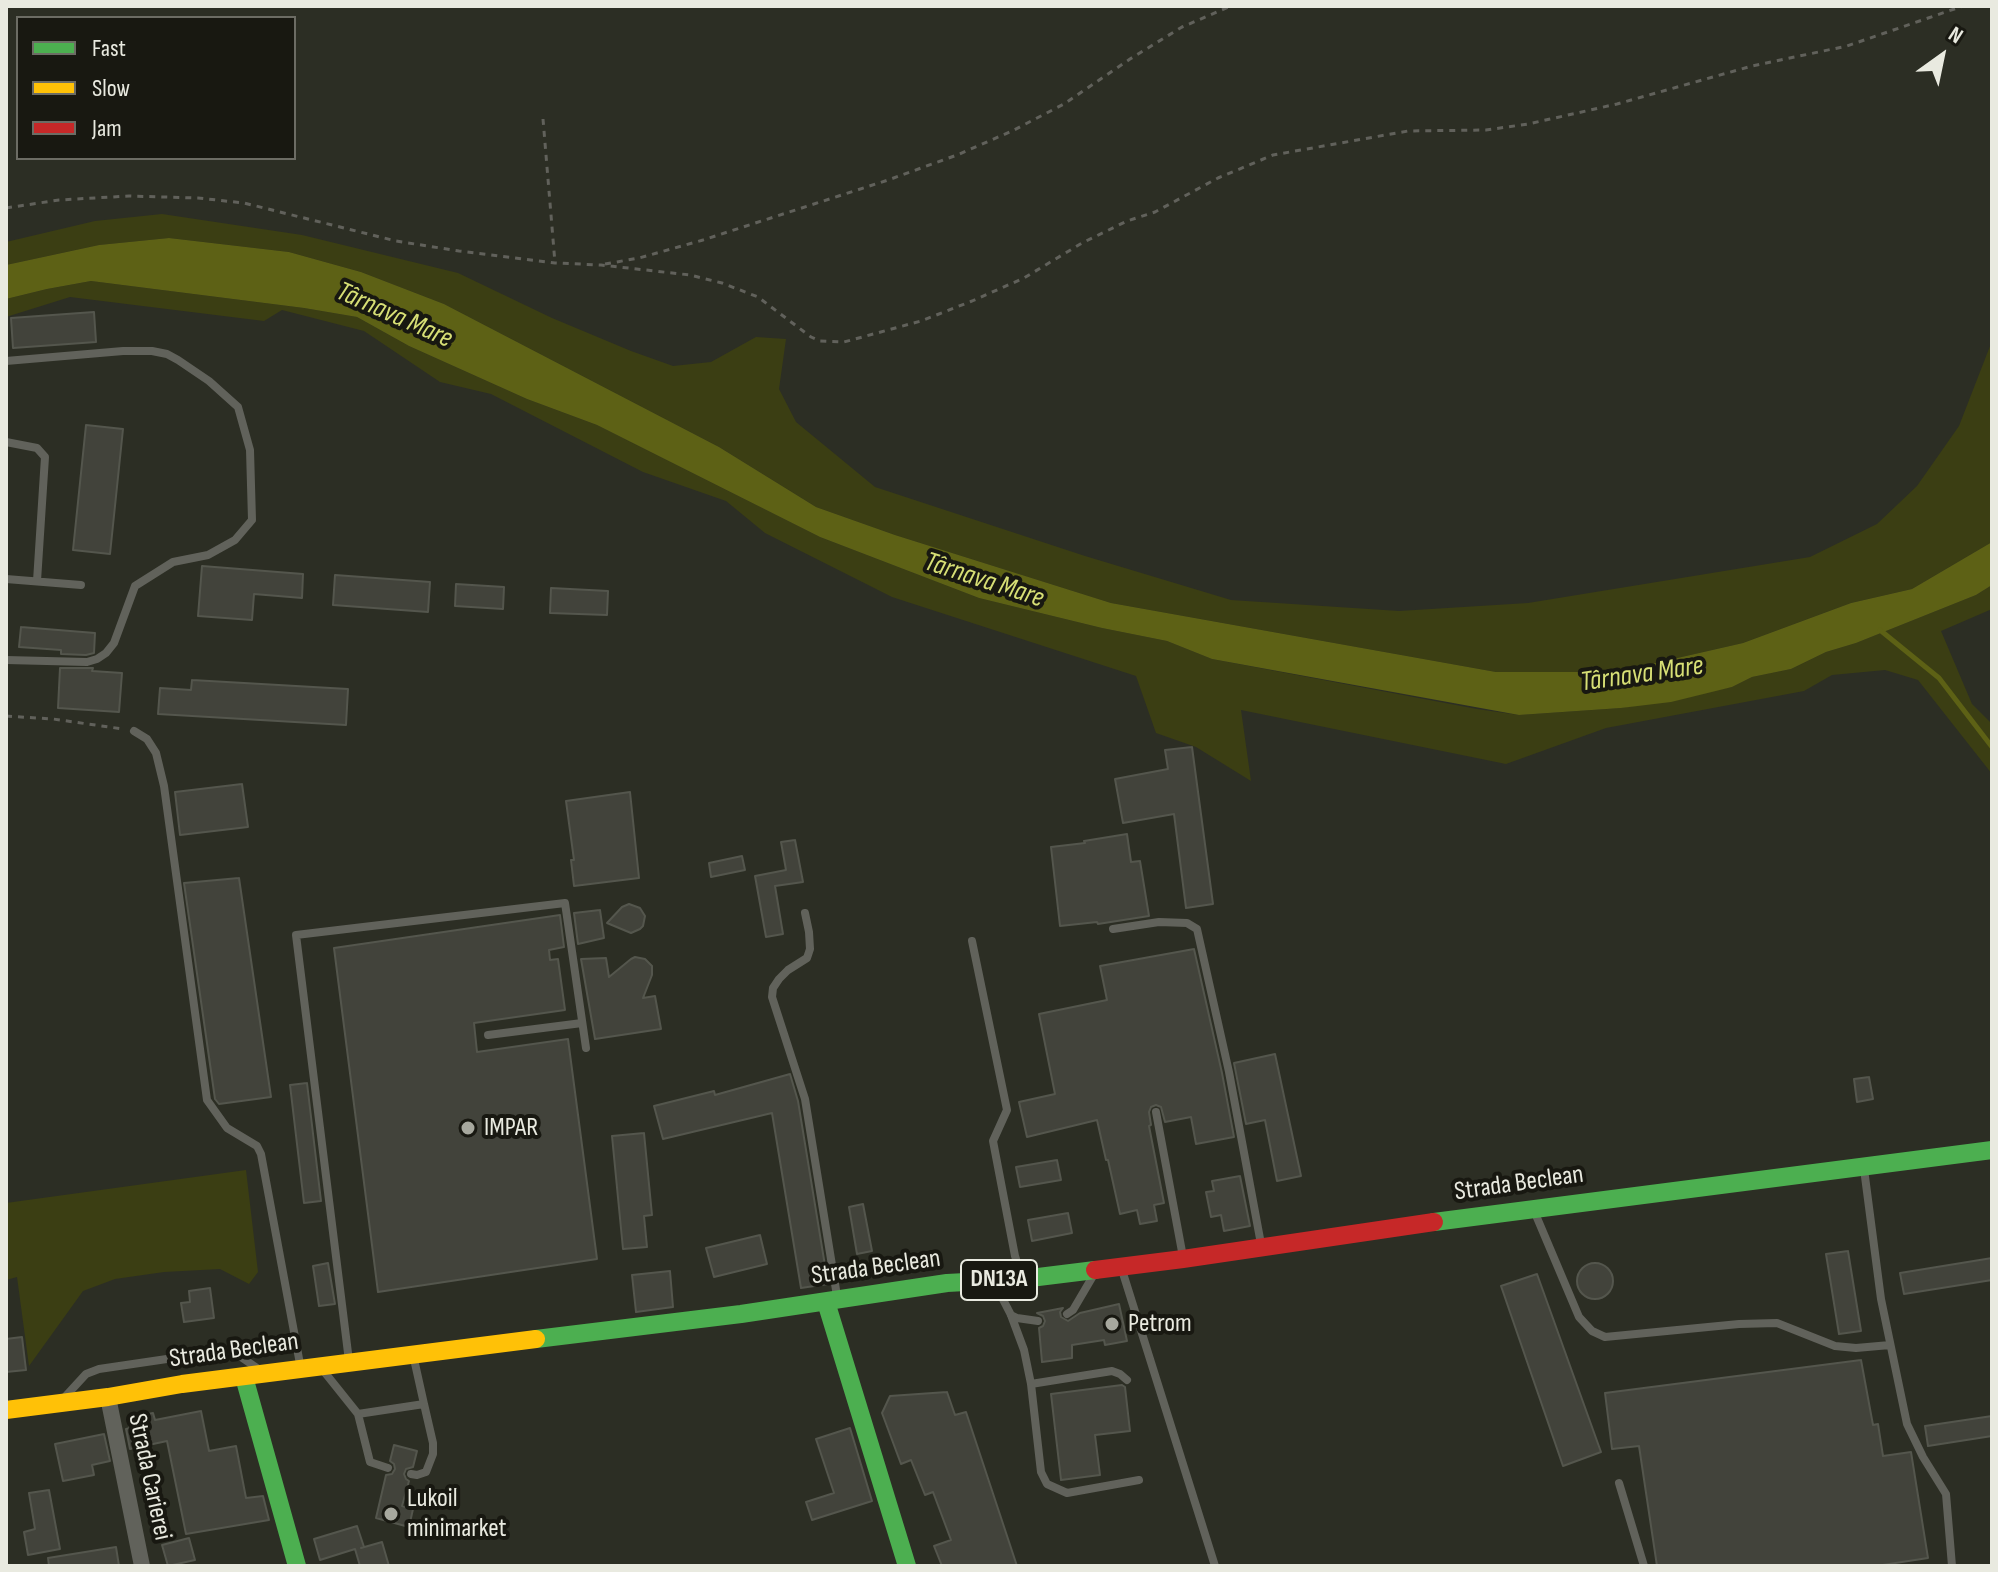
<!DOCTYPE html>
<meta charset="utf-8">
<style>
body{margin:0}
#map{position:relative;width:1998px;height:1572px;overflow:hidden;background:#2c2e24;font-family:"Sofia Sans Condensed",sans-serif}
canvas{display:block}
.frame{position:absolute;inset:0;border:8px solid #e9eae0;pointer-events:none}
.legend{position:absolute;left:16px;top:16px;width:280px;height:144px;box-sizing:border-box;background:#181811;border:2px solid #6c6c64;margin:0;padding:10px 14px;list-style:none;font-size:24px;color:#e9eae0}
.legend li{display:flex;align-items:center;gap:16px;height:40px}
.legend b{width:40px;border:2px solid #6c6c64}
.north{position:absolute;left:1902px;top:16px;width:80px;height:80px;-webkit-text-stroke:6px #181811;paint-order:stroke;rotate:33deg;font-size:22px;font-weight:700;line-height:32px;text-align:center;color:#e9eae0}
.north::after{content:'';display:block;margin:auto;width:28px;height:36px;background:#e9eae0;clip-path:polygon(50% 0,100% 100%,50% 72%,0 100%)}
</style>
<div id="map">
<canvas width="1998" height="1572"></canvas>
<div class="frame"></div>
<ul class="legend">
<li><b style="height:10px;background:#4caf50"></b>Fast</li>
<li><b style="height:10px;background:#ffc107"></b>Slow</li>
<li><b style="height:10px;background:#c62828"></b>Jam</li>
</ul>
<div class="north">N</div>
</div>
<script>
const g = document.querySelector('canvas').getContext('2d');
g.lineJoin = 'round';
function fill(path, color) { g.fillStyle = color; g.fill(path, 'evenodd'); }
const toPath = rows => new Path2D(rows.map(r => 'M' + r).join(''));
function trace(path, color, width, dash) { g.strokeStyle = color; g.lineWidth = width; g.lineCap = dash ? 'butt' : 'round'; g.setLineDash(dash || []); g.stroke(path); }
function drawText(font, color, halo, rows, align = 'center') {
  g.font = font + ' "Sofia Sans Condensed",sans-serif'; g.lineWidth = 8; g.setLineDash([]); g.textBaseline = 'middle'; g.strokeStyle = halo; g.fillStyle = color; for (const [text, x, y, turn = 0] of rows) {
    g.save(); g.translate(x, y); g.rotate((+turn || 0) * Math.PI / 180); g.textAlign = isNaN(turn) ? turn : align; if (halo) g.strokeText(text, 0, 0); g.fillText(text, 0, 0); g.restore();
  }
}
const green = toPath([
 [162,214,302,235,458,273,552,318,631,351,673,366,711,362,756,337,786,339,779,389,796,422,875,487,1085,556,1231,600,1399,611,1528,603,1810,557,1877,524,1917,486,1959,426,1992,341,1992,542,1912,589,1851,603,1743,643,1616,672,1496,672,1111,603,895,535,816,507,719,447,444,304,361,272,289,252,169,238,99,245,6,265,6,242,95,221],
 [91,281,304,308,357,317,409,346,527,399,597,425,820,537,979,598,1102,628,1167,641,1212,659,1477,709,1519,715,1621,708,1732,687,1752,677,1791,669,1826,652,1856,643,1976,595,1992,585,1992,609,1941,631,1972,704,1992,724,1992,774,1918,680,1885,670,1832,675,1804,691,1606,728,1506,764,1241,710,1251,781,1196,747,1156,733,1136,676,892,597,765,533,726,501,643,472,491,394,440,382,364,331,282,310,264,321,70,297,6,317,6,299,47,289],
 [246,1170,258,1272,249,1284,220,1269,164,1272,115,1279,83,1291,29,1366,17,1277,6,1280,6,1203]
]);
const water = toPath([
 [169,238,289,252,361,272,444,304,719,447,816,507,895,535,1111,603,1496,672,1616,672,1743,643,1851,603,1912,589,1992,542,1992,585,1976,595,1856,643,1826,652,1791,669,1752,677,1732,687,1671,702,1621,708,1519,715,1212,659,1167,641,1102,628,979,598,820,537,597,425,527,399,409,346,357,317,304,308,91,281,47,289,6,299,6,265,99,245]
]);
const stream = toPath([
 [1880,630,1939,678,1992,747]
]);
const building = toPath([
 [94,312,96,342,13,348,11,318,94,312],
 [86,425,123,429,110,554,73,550,86,425],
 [202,566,303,574,302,598,254,594,252,620,198,616,202,566],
 [335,575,430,582,428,612,333,605,335,575],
 [456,584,504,587,503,609,455,606,456,584],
 [551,588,608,591,607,615,550,613,551,588],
 [21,627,95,633,94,653,86,655,61,654,61,650,19,647,21,627],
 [60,668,93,668,92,671,122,673,119,712,58,708,60,668],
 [192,680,348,689,346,725,158,714,160,688,191,690,192,680],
 [1192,747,1213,904,1186,908,1174,814,1123,823,1115,779,1168,769,1165,750,1192,747],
 [242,784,248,827,180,835,175,792,242,784],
 [630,792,639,878,574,886,571,860,574,860,566,801,630,792],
 [1127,834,1131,862,1140,861,1149,916,1098,924,1097,922,1060,926,1051,847,1085,843,1084,841,1127,834],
 [795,840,803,882,775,886,783,934,766,937,755,876,786,870,781,842,795,840],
 [742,856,745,870,711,877,709,863,742,856],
 [239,878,271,1097,219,1104,215,1099,184,883,239,878],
 [629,904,640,908,645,916,643,926,640,929,631,933,607,923,622,907,629,904],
 [600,910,604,938,578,944,574,913,600,910],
 [560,915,564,947,549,950,550,960,558,959,565,1010,474,1023,477,1052,568,1039,597,1259,378,1292,334,948,560,915],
 [1194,949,1222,1073,1234,1137,1196,1144,1191,1117,1165,1122,1161,1107,1156,1105,1151,1107,1149,1112,1151,1125,1149,1126,1164,1203,1154,1205,1157,1221,1140,1224,1137,1210,1120,1214,1108,1160,1106,1160,1097,1120,1027,1137,1019,1102,1055,1094,1039,1014,1107,1000,1100,966,1194,949],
 [635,957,645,959,652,966,652,975,643,998,655,996,661,1029,595,1039,581,959,606,958,609,977,631,959,635,957],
 [1275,1054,1301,1176,1277,1181,1265,1120,1246,1124,1234,1063,1275,1054],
 [790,1074,798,1101,828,1284,801,1288,772,1113,663,1139,654,1106,714,1091,715,1095,790,1074],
 [1869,1077,1873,1099,1857,1102,1854,1079,1869,1077],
 [307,1083,321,1201,304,1203,290,1085,307,1083],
 [644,1133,652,1215,644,1216,647,1247,623,1249,612,1136,644,1133],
 [1057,1160,1061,1180,1020,1187,1016,1167,1057,1160],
 [1240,1176,1250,1226,1224,1231,1221,1215,1211,1217,1206,1192,1214,1191,1212,1181,1240,1176],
 [863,1204,872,1251,857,1254,849,1207,863,1204],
 [1068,1213,1072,1233,1032,1241,1028,1220,1068,1213],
 [760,1235,767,1264,714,1277,706,1248,760,1235],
 [1848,1251,1861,1331,1839,1334,1826,1254,1848,1251],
 [1992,1258,1992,1280,1904,1294,1900,1273,1992,1258],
 '1577 1281a18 18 0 1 1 36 0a18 18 0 1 1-36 0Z',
 [328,1263,335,1304,319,1306,313,1266,328,1263],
 [670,1271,673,1307,636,1312,632,1275,670,1271],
 [1537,1274,1601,1452,1563,1466,1501,1286,1537,1274],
 [210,1288,214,1318,184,1322,181,1303,190,1302,189,1291,210,1288],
 [1119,1304,1127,1341,1105,1345,1104,1340,1072,1345,1072,1358,1042,1362,1039,1328,1043,1326,1045,1321,1043,1316,1037,1313,1063,1308,1060,1312,1061,1317,1068,1321,1080,1313,1119,1304],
 [22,1337,26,1370,6,1372,6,1339,22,1337],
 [1861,1360,1873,1425,1878,1424,1883,1456,1911,1452,1928,1558,1876,1566,1657,1566,1639,1446,1612,1449,1605,1393,1861,1360],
 [1122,1385,1125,1387,1130,1431,1095,1435,1100,1475,1061,1480,1051,1394,1122,1385],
 [947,1392,955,1415,966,1412,1017,1566,942,1566,934,1546,951,1540,933,1492,925,1495,911,1460,901,1464,882,1413,890,1396,947,1392],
 [201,1411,209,1451,236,1446,246,1498,263,1496,269,1520,186,1534,167,1441,130,1449,126,1429,130,1428,128,1418,153,1413,155,1420,201,1411],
 [1992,1416,1992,1436,1928,1446,1925,1426,1992,1416],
 [850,1428,872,1501,812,1520,806,1502,834,1493,816,1439,850,1428],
 [104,1434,110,1461,92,1465,94,1475,63,1481,55,1444,104,1434],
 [394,1445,417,1451,413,1467,406,1469,404,1474,406,1479,409,1481,402,1506,413,1509,409,1527,376,1518,386,1475,392,1474,395,1469,394,1464,390,1461,394,1445],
 [49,1490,60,1549,28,1555,24,1532,35,1529,29,1493,49,1490],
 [357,1526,364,1547,361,1548,382,1542,389,1566,360,1566,355,1549,320,1560,314,1539,357,1526],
 [189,1538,195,1560,168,1566,162,1545,189,1538],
 [116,1547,119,1566,49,1566,48,1558,116,1547]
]);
const path = toPath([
 [543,119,555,263],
 [6,208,59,200,129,196,198,198,244,203,396,241,459,251,555,263,601,265,690,275,722,283,758,297,811,337,820,341,844,342,921,321,972,301,1024,278,1082,243,1127,221,1155,212,1218,178,1273,155,1408,131,1486,130,1528,124,1617,104,1752,66,1847,46,1963,6],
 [605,264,639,258,703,240,888,180,957,155,1012,131,1064,104,1130,59,1182,27,1231,6],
 [6,716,53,719,123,729]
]);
const lane = toPath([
 [6,361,123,351,152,351,167,354,178,360,209,381,238,407,250,450,252,520,235,540,208,555,173,562,135,586,114,643,106,653,97,659,87,662,6,660],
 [6,442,37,448,45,457,37,581],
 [6,579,81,585],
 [134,731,147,739,156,753,164,786,207,1100,227,1128,257,1146,261,1154,300,1364],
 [805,913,809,932,810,949,807,958,788,970,779,979,773,988,772,997,805,1099,837,1296],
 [1113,929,1159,922,1187,923,1197,929,1229,1072,1261,1244],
 [972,941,1007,1110,993,1141,1015,1256,1021,1274],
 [488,1035,582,1023],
 [1156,1112,1183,1257],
 [1864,1169,1881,1299,1907,1424,1923,1457,1946,1494,1952,1566],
 [1535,1213,1579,1317,1592,1331,1605,1337,1739,1324,1777,1323,1835,1346,1856,1348,1890,1345],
 [1122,1270,1215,1566],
 [994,1282,1011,1315,1024,1350,1031,1384,1112,1371,1120,1374,1127,1380],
 [1067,1314,1073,1310,1093,1276],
 [1011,1315,1017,1318,1038,1321],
 [349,1361,296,935,565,903,586,1048],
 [322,1369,358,1414,424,1404,414,1359],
 [1031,1384,1041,1472,1047,1484,1067,1493,1139,1480],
 [64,1398,86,1374,99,1369,221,1351,232,1352,241,1357,257,1368],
 [358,1414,370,1462,388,1468],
 [411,1474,417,1475,426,1472,433,1454,433,1443,424,1404],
 [1619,1483,1644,1566]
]);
const street = toPath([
 [108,1397,142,1566]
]);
const fast = toPath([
 [1434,1222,1992,1150],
 [826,1302,907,1566],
 [536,1339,741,1314,947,1283,1022,1279,1095,1270],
 [244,1377,297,1566]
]);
const slow = toPath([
 [6,1410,108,1397,182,1384,536,1339]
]);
const jam = toPath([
 [1095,1270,1183,1259,1434,1222]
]);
const markers = [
 [468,1128,8,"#a7a89e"],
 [1112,1324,8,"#a7a89e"],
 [391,1514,8,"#a7a89e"]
];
const shields = [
 [999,1280,76]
];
const shieldNames = [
 ["DN13A",999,1280]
];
const poiNames = [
 ["IMPAR",484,1128],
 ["Petrom",1128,1324],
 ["Lukoil",407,1499],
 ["minimarket",407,1529]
];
const streetNames = [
 ["Strada Beclean",1519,1184,-8],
 ["Strada Beclean",876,1268,-8],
 ["Strada Beclean",234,1351,-8],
 ["Strada Carierei",149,1477,78]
];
const waterNames = [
 ["Târnava Mare",394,316,24],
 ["Târnava Mare",984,581,18],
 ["Târnava Mare",1642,675,-8]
];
fill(green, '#3b3e13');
fill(water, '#5d6115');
trace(stream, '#5d6115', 5);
fill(building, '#42433b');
trace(building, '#54564d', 2);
trace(path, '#61615b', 3, [6, 6]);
trace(lane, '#61625b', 8);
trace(street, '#61625b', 16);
trace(fast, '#4caf50', 18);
trace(slow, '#ffc107', 18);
trace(jam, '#c62828', 18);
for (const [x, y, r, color] of markers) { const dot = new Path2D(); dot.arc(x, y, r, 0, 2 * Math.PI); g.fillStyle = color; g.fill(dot); trace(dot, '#181811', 3); }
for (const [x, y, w] of shields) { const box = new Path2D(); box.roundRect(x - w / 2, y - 20, w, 40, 6); g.fillStyle = '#181811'; g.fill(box); trace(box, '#e9eae0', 2); }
drawText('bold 24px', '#e9eae0', null, shieldNames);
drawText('26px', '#e9eae0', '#181811', poiNames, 'left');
drawText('26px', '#e9eae0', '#181811', streetNames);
drawText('italic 28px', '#d7df75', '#181811', waterNames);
</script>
